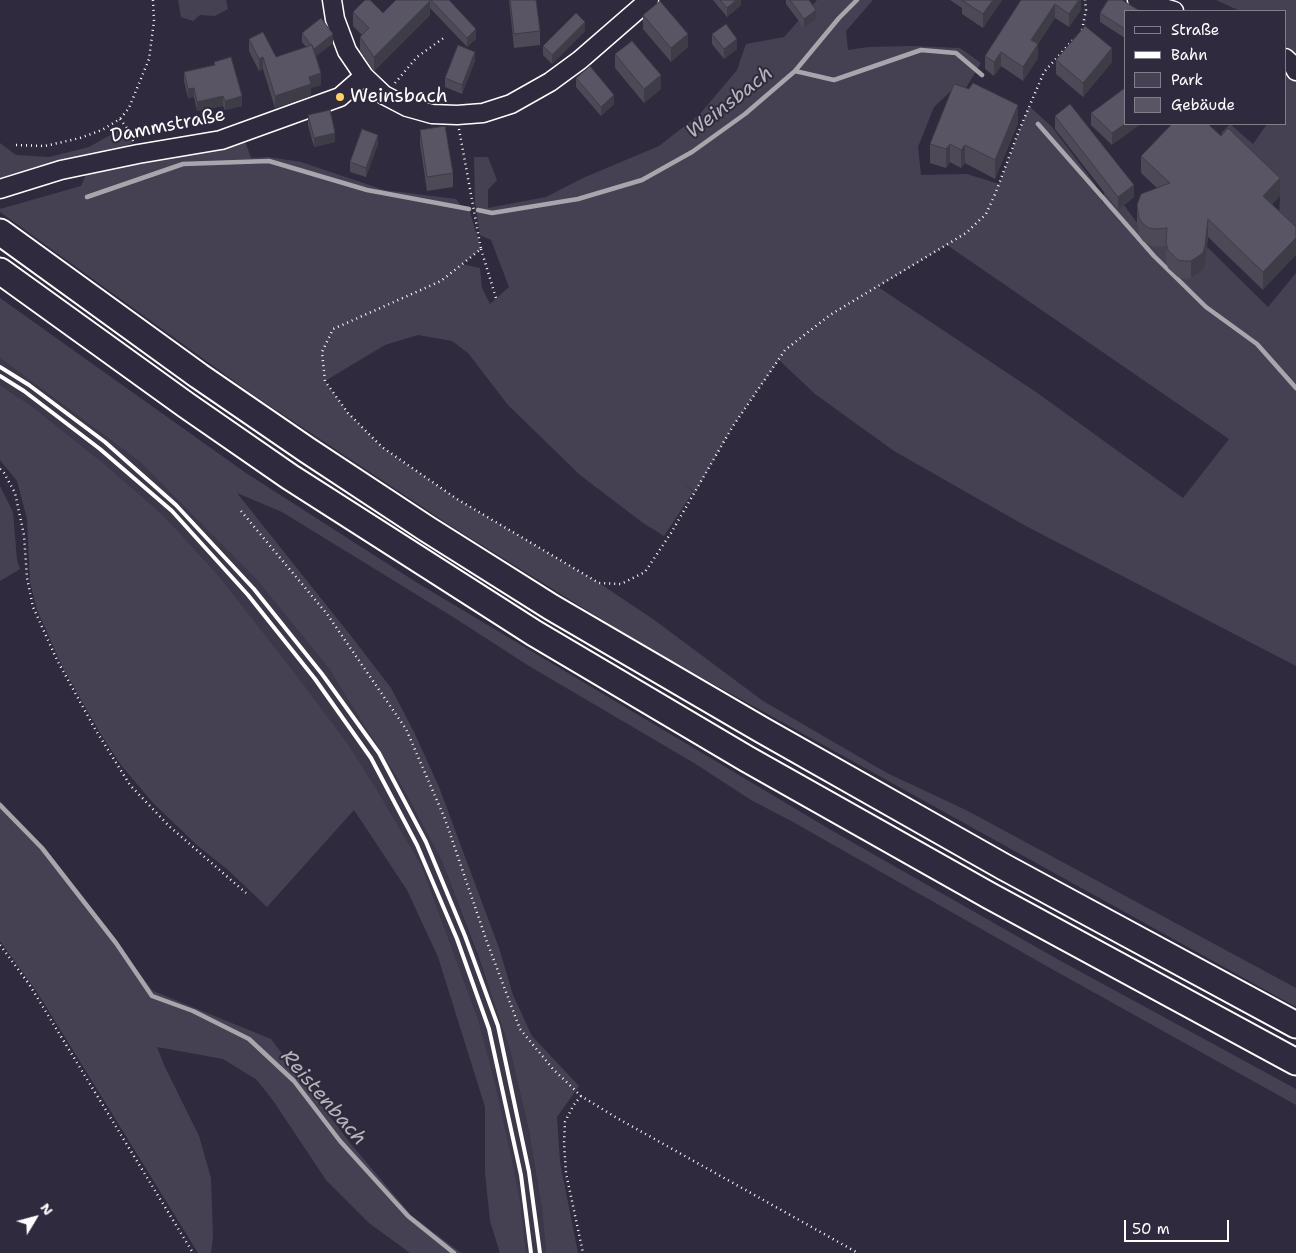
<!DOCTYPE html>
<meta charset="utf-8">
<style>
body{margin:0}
#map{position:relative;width:1296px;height:1253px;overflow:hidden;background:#2f2a3d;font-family:"Shantell Sans",sans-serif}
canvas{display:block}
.legend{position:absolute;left:1124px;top:10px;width:162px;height:115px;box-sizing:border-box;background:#2f2a3d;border:1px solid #827f8b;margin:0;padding:6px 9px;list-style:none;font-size:15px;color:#fff}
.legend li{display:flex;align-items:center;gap:10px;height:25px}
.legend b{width:25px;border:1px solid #827f8b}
.north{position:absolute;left:10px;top:1193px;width:50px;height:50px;-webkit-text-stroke:4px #2f2a3d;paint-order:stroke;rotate:53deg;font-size:14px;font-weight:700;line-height:20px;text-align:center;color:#fff}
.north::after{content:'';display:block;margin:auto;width:18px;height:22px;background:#fff;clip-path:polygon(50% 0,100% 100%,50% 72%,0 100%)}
.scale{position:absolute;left:1124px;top:1220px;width:105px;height:22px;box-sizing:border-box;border:2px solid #fff;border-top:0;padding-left:6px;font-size:15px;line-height:18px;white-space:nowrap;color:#fff;-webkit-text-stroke:4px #2f2a3d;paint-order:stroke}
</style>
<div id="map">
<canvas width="1296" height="1253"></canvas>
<ul class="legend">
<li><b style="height:6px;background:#2f2a3d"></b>Straße</li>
<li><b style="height:6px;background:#fff"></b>Bahn</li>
<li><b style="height:14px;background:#464152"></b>Park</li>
<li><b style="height:14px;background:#595564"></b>Gebäude</li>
</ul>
<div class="north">N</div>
<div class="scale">50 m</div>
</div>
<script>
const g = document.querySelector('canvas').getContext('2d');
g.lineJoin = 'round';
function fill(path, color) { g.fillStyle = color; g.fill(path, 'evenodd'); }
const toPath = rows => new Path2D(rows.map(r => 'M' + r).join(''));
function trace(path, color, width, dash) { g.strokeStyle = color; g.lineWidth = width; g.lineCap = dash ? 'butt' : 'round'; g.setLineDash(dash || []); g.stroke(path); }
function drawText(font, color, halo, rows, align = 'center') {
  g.font = font + ' "Shantell Sans",sans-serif'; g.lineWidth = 4; g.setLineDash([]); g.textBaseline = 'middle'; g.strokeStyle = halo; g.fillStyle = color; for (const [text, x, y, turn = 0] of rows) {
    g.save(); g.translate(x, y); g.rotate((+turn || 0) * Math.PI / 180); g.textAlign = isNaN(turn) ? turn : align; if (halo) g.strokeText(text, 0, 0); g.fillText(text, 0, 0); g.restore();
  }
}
const built = toPath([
 [0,358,139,461,257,580,330,670,358,713,398,779,441,859,490,991,510,1050,529,1131,542,1209,546,1253,526,1253,521,1207,478,1019,422,867,348,744,218,575,163,515,102,462,34,408,0,385]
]);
const green = toPath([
 [178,0,226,0,228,9,215,16,200,15,193,21,181,17],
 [817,0,873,0,846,31,848,50,868,47,912,46,960,48,981,63,963,93,952,90,934,107,918,147,921,175,967,174,999,184,1029,106,1052,127,1095,184,1103,204,1104,192,1118,210,1124,205,1137,223,1139,235,1143,241,1149,245,1163,246,1191,231,1268,307,1296,273,1296,666,1024,525,894,451,815,394,779,360,733,426,695,493,682,481,693,492,664,536,643,523,580,475,508,405,468,353,452,341,418,335,385,345,325,381,348,413,382,447,457,499,599,583,653,619,763,701,887,773,966,810,1296,988,1296,1007,643,645,451,526,252,394,0,212,0,209,81,186,87,172,244,138,251,158,268,157,301,162,384,190,456,199,465,211,469,209,481,249,462,264,480,268,482,288,490,304,509,287,491,240,480,235,475,202,474,157,488,157,497,180,488,190,488,208,546,197,583,178,659,146,700,114,737,70,746,44,784,37],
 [947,245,1229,439,1183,498,1036,392,878,287],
 [1216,0,1296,0,1296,234,1279,218,1280,196,1228,146,1221,133,1230,124,1253,144,1267,124,1285,124,1285,11,1240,11],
 [121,129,132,143,116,151,0,182,0,143,16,155,49,157,89,147],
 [0,298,246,473,419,584,831,830,1057,959,1296,1089,1296,1105,1050,968,793,822,751,800,694,763,529,666,453,617,282,512,237,493,351,636,391,688,414,732,439,787,499,948,513,995,532,1036,579,1086,557,1117,560,1162,578,1253,546,1253,542,1209,529,1131,510,1050,479,958,441,859,398,779,330,670,257,580,139,461,0,358],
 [0,385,34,408,102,462,163,515,218,575,296,675,348,744,378,792,422,867,478,1019,494,1080,512,1161,521,1207,526,1253,500,1253,490,1221,485,1173,485,1107,438,957,407,890,354,810,267,907,227,869,199,847,153,803,121,765,100,733,62,666,37,610,30,582,27,519,17,481,0,460],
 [0,486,13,512,17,560,20,569,0,581],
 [0,801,43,846,153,991,271,1039,350,1143,412,1216,461,1253,410,1253,369,1223,326,1180,274,1102,257,1080,223,1059,157,1047,164,1065,199,1136,211,1178,213,1237,211,1253,198,1253,37,992,0,941]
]);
const stream = toPath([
 [795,71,834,80,921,50,956,53,982,75],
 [1038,124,1154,256,1206,307,1257,344,1296,388],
 [87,197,183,164,269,161,367,190,469,209],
 [478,210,492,213,578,199,642,180,692,152,745,114,795,71,839,18,857,0],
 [0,805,42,848,116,943,152,996,193,1011,249,1039,294,1081,340,1141,408,1216,454,1253]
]);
const path = toPath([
 [1082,30,1086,10,1085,0],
 [395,83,417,57,445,37],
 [120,119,130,132,133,141],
 [459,129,481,249,441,281,333,329,322,352,325,381,348,413,382,447,457,499,599,583,621,584,645,572,671,533,733,426,785,350,830,315,966,233,986,214,996,192,1018,133,1044,72,1073,40],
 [16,145,45,146,80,138,102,130,120,119,129,108,149,59,154,21,153,0],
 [481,249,496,298],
 [0,469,4,473,15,493,24,535,27,578,33,607,57,660,95,729,130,785,169,826,246,893],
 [241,511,327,614,406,729,445,819,487,942,520,1029,553,1069,581,1096,617,1118,858,1253],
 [0,945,29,984,193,1253],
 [581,1096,573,1106,565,1122,564,1143,566,1173,583,1253]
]);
const minor = toPath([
 [332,0,335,19,347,51,364,76,384,95,407,107,432,114,457,115,483,113,511,104,550,82,580,60,649,0],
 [1137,0,1174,11],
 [1285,58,1293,65,1296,71],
 [0,189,61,170,138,154,221,140,340,97,364,76]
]);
const highway = toPath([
 [0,232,199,376,307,450,427,529,551,607,762,730,1004,867,1296,1025],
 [0,271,186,405,290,477,534,633,747,759,990,896,1296,1062]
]);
const rail = toPath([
 [0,367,29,385,105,442,176,505,254,589,322,674,379,753,426,842,465,936,498,1026,529,1172,540,1253],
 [0,376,24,391,100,449,172,511,248,595,315,679,371,758,417,845,457,939,489,1029,521,1175,531,1253]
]);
const wall = toPath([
 [396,0,449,0,476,39,467,47,430,8,430,15,374,71,360,51,360,37,362,35,353,26,353,12,383,13],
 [509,0,536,0,540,31,540,45,514,48],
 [713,0,741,0,741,5,727,17],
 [786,0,809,0,816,19,804,28,786,4],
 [950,0,1002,0,983,28,962,14,962,8],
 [1021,0,1081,0,1081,10,1069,27,1055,18,1038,44,1038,58,1023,81,1001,66,994,76,985,69,985,56],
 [1125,11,1125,38,1100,22,1100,13],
 [643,15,688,47,671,62,643,29],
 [585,31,552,64,543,55,543,46],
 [302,33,333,43,316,56,321,85,311,88,311,96,275,108,263,69,259,71,249,51,249,39,276,57,306,47,302,42],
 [712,34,737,49,724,59,712,44],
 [615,54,661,89,644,103,615,68],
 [1056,60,1112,62,1083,97,1056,74],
 [475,61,462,94,445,87,445,78],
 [214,62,242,106,225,110,223,106,197,111,194,97,188,98,184,81,184,72,214,65],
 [576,78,614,104,601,116,576,87],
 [1125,88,1112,145,1091,125,1091,113],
 [308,115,335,142,314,147,308,125],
 [1055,116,1134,197,1118,210,1055,129],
 [1018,123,995,179,965,163,961,168,950,162,946,168,930,163,930,144],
 [420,130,453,173,453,187,427,191,420,144],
 [378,144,366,177,350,172,350,162],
 [1141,156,1280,196,1272,204,1263,290,1208,237,1205,264,1203,270,1191,278,1185,279,1178,277,1168,268,1166,261,1166,246,1156,247,1149,245,1143,241,1139,235,1137,223,1137,205,1157,188,1141,173]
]);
const shadedWall = toPath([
 [736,0,741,0,741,5,727,17,727,8],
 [993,0,1002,0,983,28,983,14],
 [1079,0,1081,0,1081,10,1069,27,1069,14],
 [430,1,430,15,374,71,374,57],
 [1055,4,1055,18,1031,54,1031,40],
 [816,10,816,19,804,28,804,19],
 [585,22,585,31,552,64,552,55],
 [476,29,476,39,467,47,467,38],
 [333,34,333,43,314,58,314,49],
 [688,34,688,47,671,62,671,48],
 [737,39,737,49,724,59,724,49],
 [1038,44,1038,58,1023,81,1023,67],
 [1112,48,1112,62,1083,97,1083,83],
 [475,52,475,61,462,94,462,85],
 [1001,52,1001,66,994,76,994,62],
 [263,57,263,69,259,71,259,59],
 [321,73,321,85,311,88,311,96,275,108,275,96,309,77],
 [661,75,661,89,644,103,644,89],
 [194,88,194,97,188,98,188,89],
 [614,95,614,104,601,116,601,107],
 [223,96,223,106,197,111,197,102],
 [242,96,242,106,225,110,225,101],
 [1018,105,1018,123,995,179,995,160],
 [1125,124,1141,124,1112,145,1112,133],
 [335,133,335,142,314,147,314,138],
 [378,135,378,144,366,177,366,168],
 [950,144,950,162,946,168,946,149],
 [965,145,965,163,961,168,961,150],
 [1280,178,1280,196,1263,213,1263,196],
 [1134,185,1134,197,1118,210,1118,197],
 [1208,219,1208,237,1205,264,1203,270,1191,278,1191,261],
 [1296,238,1296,255,1263,290,1263,272]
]);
const building = toPath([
 [365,0,370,0,383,13,396,0,429,0,430,1,374,57,360,37,369,28,353,12,365,0],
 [431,0,449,0,476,29,467,38,431,0],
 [510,0,536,0,540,31,514,34,510,0],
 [720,0,736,0,727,8,720,0],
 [790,0,809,0,816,10,804,19,790,0],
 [962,0,993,0,983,14,962,0],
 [1021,0,1079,0,1069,14,1055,4,1031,40,1038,44,1023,67,1001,52,994,62,985,56,1021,0],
 [1108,0,1122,0,1140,11,1125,11,1125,29,1100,13,1108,0],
 [660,1,688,34,671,48,643,15,660,1],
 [576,13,585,22,552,55,543,46,576,13],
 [321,18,333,34,314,49,312,45,311,45,302,33,321,18],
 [726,24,737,39,724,49,712,34,726,24],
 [1085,26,1112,48,1083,83,1056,60,1085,26],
 [263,32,276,57,312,45,321,73,309,77,311,84,275,96,263,57,259,59,249,39,263,32],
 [632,41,661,75,644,89,615,54,632,41],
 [458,45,475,52,462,85,445,78,458,45],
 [231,57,242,96,225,101,223,96,197,102,194,88,188,89,184,72,215,65,214,62,231,57],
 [590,66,614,95,601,107,576,78,590,66],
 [973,83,1018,105,995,160,965,145,961,150,950,144,946,149,930,144,954,84,969,89,973,83],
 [1125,88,1125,124,1112,133,1091,113,1125,88],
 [1070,104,1134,185,1118,197,1055,116,1070,104],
 [330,110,335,133,314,138,308,115,330,110],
 [1172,124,1208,124,1221,136,1228,128,1280,178,1263,196,1296,227,1296,238,1263,272,1208,219,1205,246,1203,253,1191,261,1185,261,1178,260,1168,250,1166,243,1167,228,1156,229,1149,228,1143,224,1139,218,1137,205,1141,194,1170,183,1141,156,1172,124],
 [445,126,453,173,427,177,420,130,445,126],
 [362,129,378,135,366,168,350,162,362,129]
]);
const markers = [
 [340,97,5,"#ffd166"]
];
const poiNames = [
 ["Weinsbach",350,97]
];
const streetNames = [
 ["Dammstraße",168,126,-11]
];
const waterNames = [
 ["Weinsbach",730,103,-38],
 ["Reistenbach",323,1098,49]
];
fill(built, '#3c3749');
fill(green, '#464152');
trace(stream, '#a7a6ad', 4.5);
trace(minor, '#fff', 21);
trace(highway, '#fff', 29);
trace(path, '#fff', 2.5, [1, 4]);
trace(minor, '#2f2a3d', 18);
trace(highway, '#2f2a3d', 25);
trace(rail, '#fff', 4);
fill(wall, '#4d4956');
fill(shadedWall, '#3e3c46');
fill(building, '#595564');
trace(building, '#3e3c46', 1);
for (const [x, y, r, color] of markers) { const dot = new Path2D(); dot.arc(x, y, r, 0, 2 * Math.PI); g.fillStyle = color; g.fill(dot); trace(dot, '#2f2a3d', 2); }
drawText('19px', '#fff', '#2f2a3d', poiNames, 'left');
drawText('19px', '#fff', '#2f2a3d', streetNames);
drawText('italic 20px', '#b6b4bb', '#2f2a3d', waterNames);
</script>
